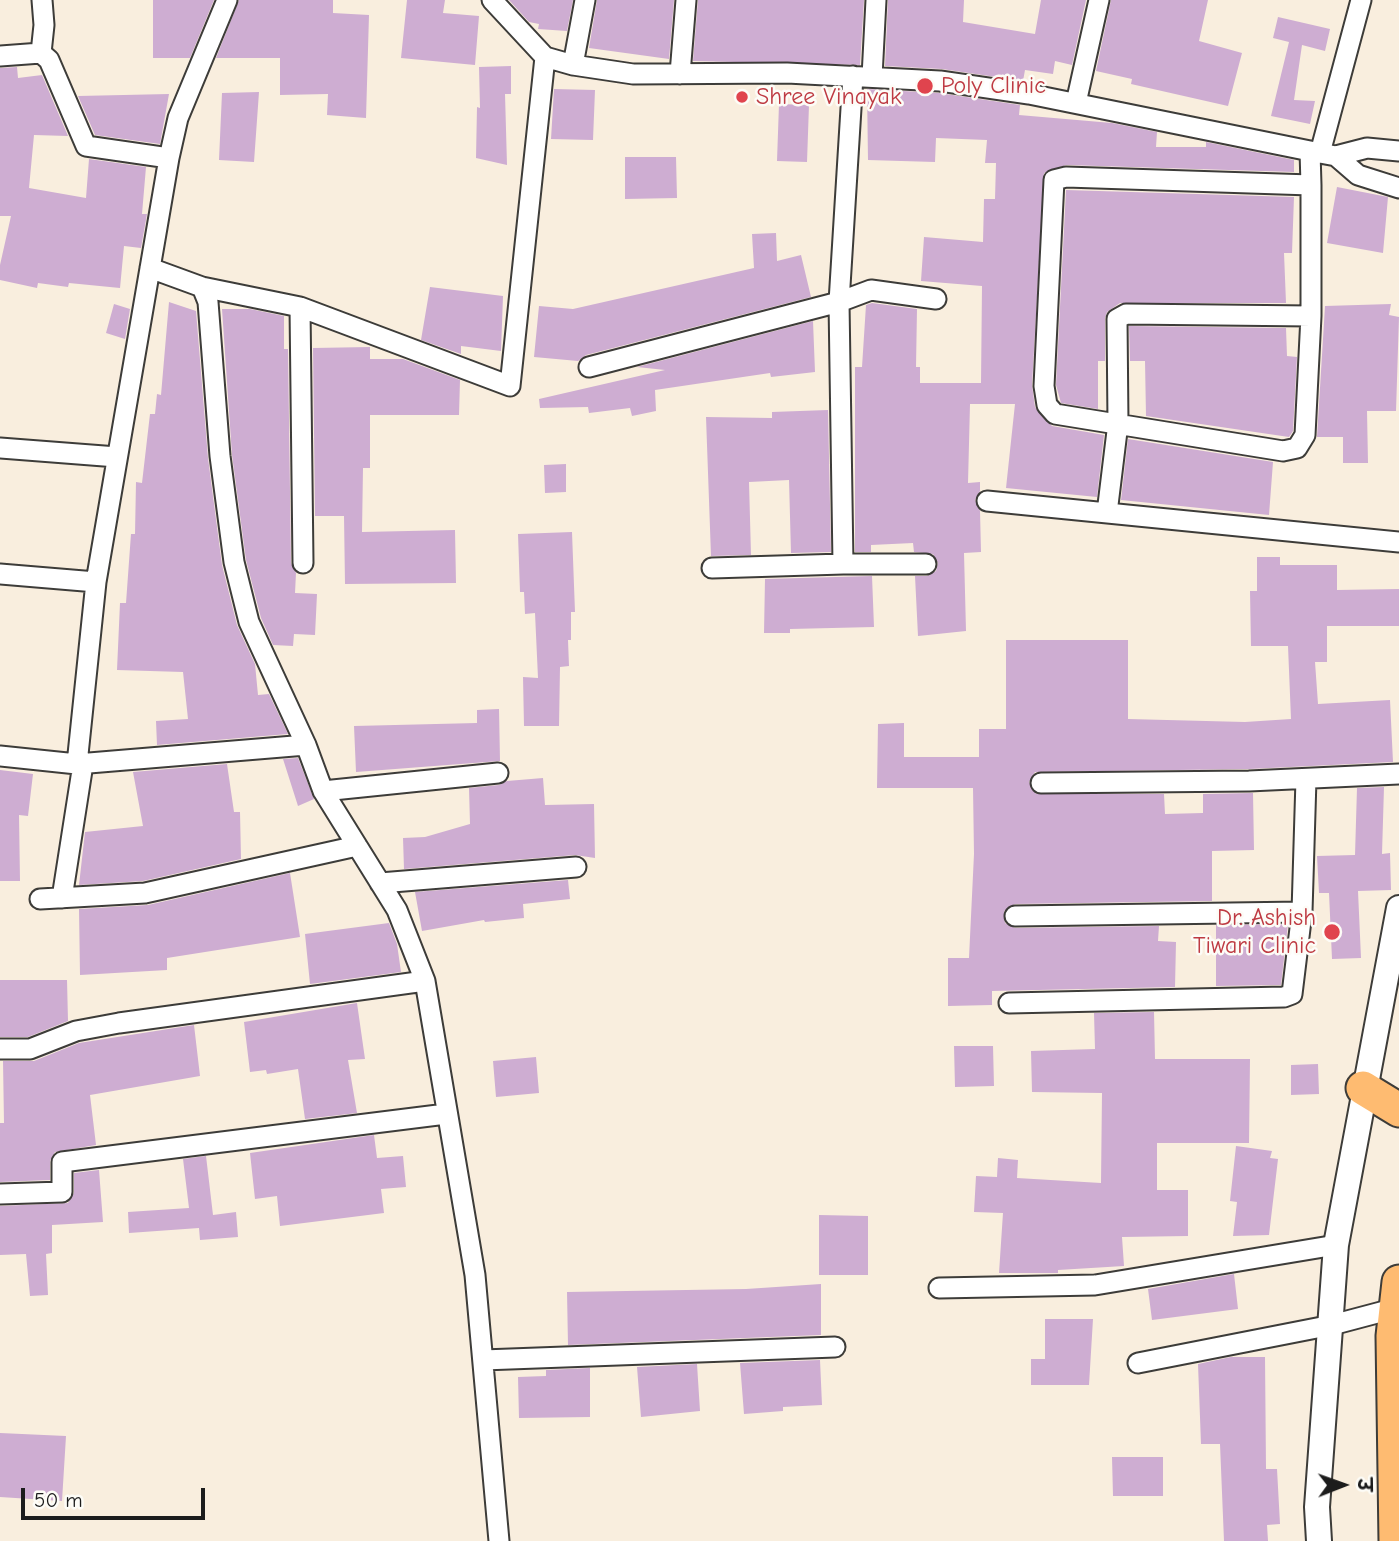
<!DOCTYPE html>
<meta charset="utf-8">
<style>
body{margin:0}
#map{position:relative;width:1399px;height:1541px;overflow:hidden;background:#f9eede;font-family:"Comic Neue","Playpen Sans Deva",sans-serif}
canvas{display:block}
.north{position:absolute;left:1308px;top:1450px;width:70px;height:70px;-webkit-text-stroke:5px #fdfcf7;paint-order:stroke;rotate:89deg;font-size:19px;font-weight:700;line-height:28px;text-align:center;color:#1c1c1c}
.north::after{content:'';display:block;margin:auto;width:24px;height:32px;background:#1c1c1c;clip-path:polygon(50% 0,100% 100%,50% 72%,0 100%)}
.scale{position:absolute;left:21px;top:1488px;width:184px;height:32px;box-sizing:border-box;border:4px solid #1c1c1c;border-top:0;padding-left:9px;font-size:21px;line-height:24px;white-space:nowrap;color:#1c1c1c;-webkit-text-stroke:5px #fdfcf7;paint-order:stroke}
</style>
<div id="map">
<canvas width="1399" height="1541"></canvas>
<div class="north">उ</div>
<div class="scale">50 m</div>
</div>
<script>
const g = document.querySelector('canvas').getContext('2d');
g.lineJoin = 'round';
function fill(path, color) { g.fillStyle = color; g.fill(path, 'evenodd'); }
const toPath = rows => new Path2D(rows.map(r => 'M' + r).join(''));
function trace(path, color, width, dash) { g.strokeStyle = color; g.lineWidth = width; g.lineCap = dash ? 'butt' : 'round'; g.setLineDash(dash || []); g.stroke(path); }
function drawText(font, color, halo, rows, align = 'center') {
  g.font = font + ' "Comic Neue",sans-serif'; g.lineWidth = 5; g.setLineDash([]); g.textBaseline = 'middle'; g.strokeStyle = halo; g.fillStyle = color; for (const [text, x, y, turn = 0] of rows) {
    g.save(); g.translate(x, y); g.rotate((+turn || 0) * Math.PI / 180); g.textAlign = isNaN(turn) ? turn : align; if (halo) g.strokeText(text, 0, 0); g.fillText(text, 0, 0); g.restore();
  }
}
const building = toPath([
 [153,0,214,0,190,58,153,58],
 [239,0,333,0,333,13,369,15,366,118,327,115,328,94,280,95,280,58,216,58],
 [407,0,445,0,443,13,479,16,475,65,401,58],
 [509,0,573,0,567,31,538,29,539,24,529,22],
 [597,0,674,0,669,59,589,48],
 [698,0,864,0,860,65,693,61],
 [888,0,964,0,963,22,1035,34,1041,0,1086,0,1072,65,1055,61,1053,74,1025,70,1023,81,942,69,885,66],
 [1111,0,1208,0,1199,41,1242,53,1228,106,1131,84,1132,79,1096,71],
 [1278,17,1330,29,1325,51,1302,45,1294,100,1315,101,1310,124,1271,116,1289,42,1273,38],
 [511,66,511,94,505,94,507,165,476,158,477,107,480,108,479,67],
 [17,67,18,78,42,75,68,136,34,135,29,188,86,198,89,159,146,167,142,214,147,214,141,248,124,246,120,288,69,283,68,287,38,283,37,288,0,280,0,265,11,216,0,216,0,68],
 [554,89,595,90,593,140,551,139],
 [867,89,939,93,1020,105,1019,115,1112,123,1157,132,1156,147,1206,147,1206,142,1294,160,1294,172,1066,165,1044,173,1032,385,1035,407,1052,426,1104,435,1097,497,1006,488,1015,404,970,404,968,483,980,482,980,491,975,500,980,511,981,552,964,553,966,631,918,636,915,576,927,576,936,571,938,563,933,554,914,552,913,543,871,545,871,552,855,552,855,367,862,367,866,305,872,303,917,309,916,367,920,367,920,383,981,383,982,286,921,281,924,237,983,242,984,199,995,199,996,163,985,163,987,140,936,138,935,162,868,160],
 [259,92,254,162,219,160,222,93],
 [169,94,160,144,95,135,78,96],
 [779,104,809,105,807,162,777,161],
 [625,157,676,157,677,198,625,199],
 [1337,187,1388,197,1383,253,1327,243],
 [1066,190,1294,197,1292,253,1284,253,1286,303,1120,303,1107,312,1105,318,1105,361,1098,361,1098,409,1061,403,1056,385],
 [776,233,777,261,801,255,811,297,586,355,578,361,534,357,539,306,573,309,754,268,752,234],
 [430,287,503,296,501,351,461,346,461,354,421,340],
 [169,302,196,311,208,458,222,565,237,625,255,664,258,695,269,694,288,734,157,745,156,721,188,719,183,672,117,670,120,603,126,603,131,534,135,534,136,482,142,483,150,414,155,414,157,394,161,395],
 [114,304,130,309,125,339,106,333],
 [1391,304,1389,315,1399,317,1396,411,1367,411,1368,463,1343,463,1343,437,1317,437,1325,306],
 [222,309,250,309,284,316,284,349,288,349,291,563,296,573,295,593,317,594,315,635,294,634,293,646,273,645,261,618,246,560,232,455],
 [813,321,815,372,771,377,770,373,655,390,656,411,632,416,630,408,589,413,588,407,540,408,539,399,665,370,637,367],
 [1129,326,1286,328,1287,356,1297,357,1293,431,1289,437,1146,416,1145,361,1130,361],
 [370,347,370,359,403,359,460,380,459,415,370,415,370,468,363,468,362,532,455,530,456,583,345,584,344,516,315,516,313,348],
 [828,410,831,552,791,553,789,480,749,482,751,555,711,556,706,417,772,418,772,412],
 [1128,439,1273,462,1269,515,1121,500],
 [566,464,566,492,545,493,544,465],
 [572,532,575,612,571,612,571,640,568,640,569,666,560,667,559,726,524,726,523,677,538,678,535,613,525,614,524,592,520,592,518,534],
 [1257,557,1280,557,1280,565,1337,565,1337,590,1399,589,1399,626,1327,626,1327,662,1315,662,1318,704,1390,700,1393,762,1249,769,1035,772,1029,782,1036,794,1164,794,1165,814,1203,813,1203,794,1253,793,1254,850,1212,851,1212,901,1015,904,1004,911,1005,923,1015,928,1159,926,1158,941,1176,942,1175,987,992,991,992,1005,948,1006,948,958,969,958,974,854,973,788,877,788,878,724,904,723,904,757,979,757,979,729,1006,729,1006,640,1128,640,1128,719,1245,722,1291,719,1288,646,1251,646,1250,591,1257,591],
 [872,576,874,627,790,629,790,633,764,633,765,579],
 [499,709,500,761,356,772,354,726,477,723,477,710],
 [298,758,314,799,298,806,283,759],
 [227,764,234,812,240,812,241,859,143,881,79,885,85,832,143,826,133,772],
 [0,770,33,774,28,816,19,815,20,881,0,881],
 [543,778,545,805,594,804,595,858,575,855,404,869,403,838,425,837,470,824,469,788,499,785,507,781],
 [1384,787,1382,854,1390,853,1391,890,1358,891,1361,958,1332,959,1329,893,1319,893,1317,856,1355,855,1357,788],
 [290,873,300,937,167,958,167,970,80,975,79,909,148,905],
 [568,880,570,899,523,904,524,918,485,922,484,920,422,931,415,892],
 [389,923,397,944,401,972,310,984,305,934],
 [1288,924,1281,985,1216,986,1216,925],
 [0,980,67,980,68,1021,28,1037,0,1037],
 [357,1003,365,1059,348,1060,357,1113,305,1119,298,1069,267,1074,266,1070,250,1072,244,1022],
 [1154,1012,1155,1059,1250,1059,1249,1143,1157,1143,1157,1190,1188,1190,1188,1236,1122,1237,1124,1266,1058,1270,1058,1273,999,1273,1003,1213,974,1212,976,1176,997,1177,998,1158,1018,1160,1017,1178,1101,1183,1102,1093,1032,1092,1031,1051,1095,1049,1094,1013],
 [194,1025,200,1076,90,1095,96,1145,55,1152,50,1161,50,1180,0,1182,0,1123,4,1123,3,1061,34,1061,79,1043],
 [954,1046,993,1046,994,1086,955,1087],
 [536,1057,539,1093,496,1097,493,1061],
 [1318,1064,1319,1094,1291,1095,1291,1065],
 [374,1135,377,1158,403,1156,406,1187,381,1189,384,1213,280,1226,277,1196,255,1199,250,1153],
 [1236,1146,1272,1151,1270,1158,1278,1159,1269,1235,1233,1236,1237,1202,1230,1201],
 [206,1156,213,1215,236,1212,238,1237,200,1240,199,1228,129,1233,128,1212,189,1208,183,1159],
 [99,1170,103,1222,52,1225,52,1253,46,1254,48,1295,30,1296,26,1254,0,1255,0,1206,68,1203,74,1193,74,1173],
 [819,1215,868,1216,868,1275,819,1275],
 [1234,1274,1238,1309,1152,1320,1148,1289],
 [821,1284,821,1335,568,1345,567,1292,746,1289],
 [1045,1319,1093,1319,1089,1385,1031,1385,1031,1359,1045,1359],
 [1231,1357,1265,1357,1266,1469,1277,1469,1280,1524,1267,1525,1268,1541,1224,1541,1220,1444,1201,1444,1198,1364],
 [820,1360,822,1405,783,1407,783,1411,744,1414,740,1363],
 [697,1364,700,1411,641,1417,637,1367],
 [590,1368,590,1417,519,1418,518,1377,546,1376,546,1370],
 [0,1433,66,1436,62,1501,0,1497],
 [1112,1457,1163,1457,1163,1496,1113,1496]
]);
const minor = toPath([
 [227,0,178,118,169,158,96,582,77,764,306,745],
 [492,0,545,57,573,65,633,74,787,73,940,81,1029,94,1320,153,1336,156,1367,148,1399,151],
 [41,53,44,25,42,0],
 [0,56,41,53,49,60,86,146,169,158],
 [573,65,585,0],
 [680,74,686,0],
 [853,76,839,302,843,564,926,564],
 [872,77,876,0],
 [1076,103,1099,0],
 [1310,151,1311,185,1311,316,1305,435,1297,448,1283,451,1055,414,1047,405,1044,386,1054,180,1066,177,1311,185],
 [1320,153,1361,0],
 [1336,156,1358,175,1399,188],
 [150,268,202,287,208,302,220,456,234,562,249,622,306,745,323,791,397,910,425,981,475,1275,499,1541],
 [202,287,300,307],
 [589,367,839,302,871,290,936,299],
 [0,448,117,457],
 [987,501,1399,542],
 [1107,513,1118,423,1117,319,1126,314,1311,316],
 [303,563,300,307,510,386,545,57],
 [712,568,843,564],
 [0,574,96,582],
 [0,756,77,764],
 [1041,783,1249,781,1399,774],
 [323,791,498,773],
 [380,883,576,867],
 [62,898,83,764],
 [40,899,145,893,357,846],
 [1015,916,1302,912],
 [1009,1003,1284,997,1292,994,1302,912,1306,779],
 [0,1049,30,1049,76,1031,119,1023,425,981],
 [0,1194,62,1192,62,1162,446,1114],
 [939,1288,1095,1285,1336,1245],
 [483,1360,835,1347],
 [1138,1363,1332,1325,1396,1308]
]);
const tertiary = toPath([
 [1319,1541,1317,1507,1336,1245,1399,908]
]);
const trunk = toPath([
 [1363,1088,1399,1110],
 [1396,1541,1393,1336,1399,1282]
]);
const markers = [
 [925,86,9,"#e0444e"],
 [742,97,7,"#e0444e"],
 [1332,932,9,"#e0444e"]
];
const healthNames = [
 ["Poly Clinic",941,86],
 ["Shree Vinayak",756,97],
 ["Dr. Ashish",1316,918,"right"],
 ["Tiwari Clinic",1316,946,"right"]
];
fill(building, '#ceadd2');
trace(minor, '#3d3c39', 23);
trace(tertiary, '#3d3c39', 28);
trace(trunk, '#3d3c39', 37);
trace(minor, '#fff', 19);
trace(tertiary, '#fff', 24);
trace(trunk, '#febb71', 33);
for (const [x, y, r, color] of markers) { const dot = new Path2D(); dot.arc(x, y, r, 0, 2 * Math.PI); g.fillStyle = color; g.fill(dot); trace(dot, '#fdfcf7', 2.5); }
drawText('24px', '#be3a42', '#fdfcf7', healthNames, 'left');
</script>
